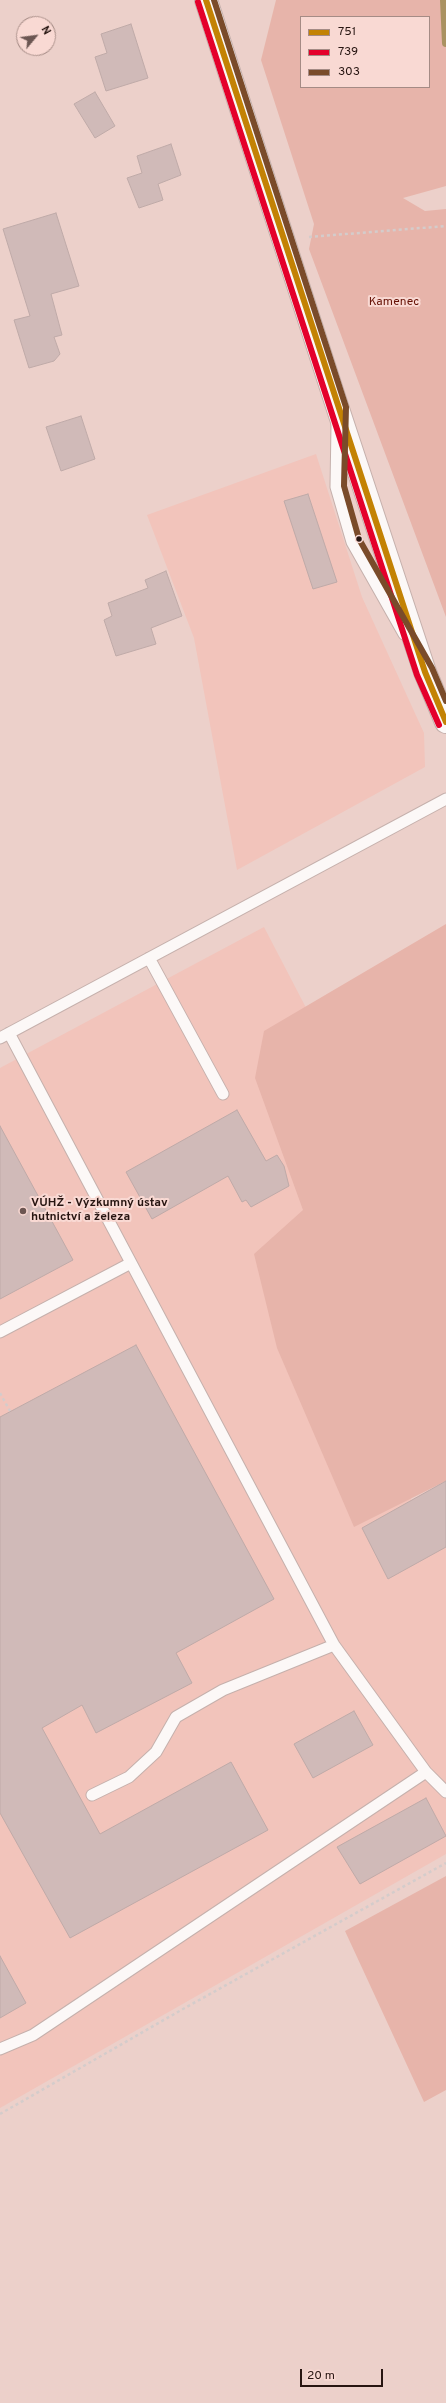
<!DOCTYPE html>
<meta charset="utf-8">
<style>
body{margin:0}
#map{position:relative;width:446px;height:2403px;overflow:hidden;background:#ecd0ca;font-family:Overpass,sans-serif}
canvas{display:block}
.legend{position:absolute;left:300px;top:16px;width:130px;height:72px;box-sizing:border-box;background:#f9d9d3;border:1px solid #a58b85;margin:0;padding:5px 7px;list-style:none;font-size:12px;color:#271511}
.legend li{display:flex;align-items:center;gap:8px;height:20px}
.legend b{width:20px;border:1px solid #a58b85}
.north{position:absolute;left:16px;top:16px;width:40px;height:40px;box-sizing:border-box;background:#f9d9d3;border:1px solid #a58b85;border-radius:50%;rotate:61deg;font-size:11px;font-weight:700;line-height:16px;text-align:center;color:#271511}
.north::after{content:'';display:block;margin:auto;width:14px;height:18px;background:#6c5652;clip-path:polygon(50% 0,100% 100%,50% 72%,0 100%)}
.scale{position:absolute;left:300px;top:2369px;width:83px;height:18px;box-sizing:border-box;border:2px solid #271511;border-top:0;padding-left:5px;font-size:12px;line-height:14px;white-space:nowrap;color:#271511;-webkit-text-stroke:3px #f9d9d3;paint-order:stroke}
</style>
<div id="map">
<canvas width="446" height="2403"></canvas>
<ul class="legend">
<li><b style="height:5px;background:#c38204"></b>751</li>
<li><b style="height:5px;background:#e4002b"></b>739</li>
<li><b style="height:5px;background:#7a4b2a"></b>303</li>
</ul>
<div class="north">N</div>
<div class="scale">20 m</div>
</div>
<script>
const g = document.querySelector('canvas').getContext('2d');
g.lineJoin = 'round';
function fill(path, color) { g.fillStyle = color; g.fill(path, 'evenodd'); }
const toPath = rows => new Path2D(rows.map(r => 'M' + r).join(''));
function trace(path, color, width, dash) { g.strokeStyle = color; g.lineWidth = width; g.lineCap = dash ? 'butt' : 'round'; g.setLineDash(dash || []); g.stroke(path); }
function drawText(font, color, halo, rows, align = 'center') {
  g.font = font + ' Overpass,sans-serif'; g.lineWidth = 4; g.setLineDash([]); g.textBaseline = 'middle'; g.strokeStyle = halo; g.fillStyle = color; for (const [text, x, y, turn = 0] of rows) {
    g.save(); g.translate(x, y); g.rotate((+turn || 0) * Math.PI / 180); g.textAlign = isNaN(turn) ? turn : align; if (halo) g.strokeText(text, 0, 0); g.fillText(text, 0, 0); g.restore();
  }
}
const built = toPath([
 [316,454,362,597,424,733,425,767,237,870,194,638,147,515],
 [264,927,429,1244,411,1500,446,1481,446,1854,0,2108,0,1068]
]);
const green = toPath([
 [276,0,446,0,446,186,403,198,425,211,446,209,446,617,309,249,314,224,261,60],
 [301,17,429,17,429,87,301,87],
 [446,924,446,1481,354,1527,277,1348,254,1254,303,1210,255,1078,264,1031],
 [446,1876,446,2090,424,2102,345,1931]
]);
const stream = toPath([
 [444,0,446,43]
]);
const building = toPath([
 [131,24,148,78,106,91,95,57,107,53,101,34,131,24],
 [95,92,115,126,95,138,74,104,95,92],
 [171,144,181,175,158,184,163,200,139,208,127,178,142,173,137,156,171,144],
 [56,213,79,286,51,294,62,335,54,337,60,354,54,361,29,368,14,320,30,316,3,229,56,213],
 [81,416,95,459,61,471,46,427,81,416],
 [308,494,337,582,313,589,284,501,308,494],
 [166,571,182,616,151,628,156,644,116,656,104,620,112,616,108,603,148,588,145,580,166,571],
 [237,1110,266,1161,277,1155,284,1166,289,1186,251,1207,246,1200,242,1202,228,1176,152,1219,126,1172,237,1110],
 [0,1126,73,1260,0,1299,0,1126],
 [136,1345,274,1599,176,1653,192,1683,96,1733,82,1705,42,1728,100,1834,231,1762,268,1830,70,1938,0,1813,0,1417,136,1345],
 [446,1481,446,1547,388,1579,362,1528,446,1481],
 [354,1711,373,1745,313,1778,294,1744,354,1711],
 [426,1798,446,1836,360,1884,337,1847,426,1798],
 [0,1956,26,2003,0,2018,0,1956]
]);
const path = toPath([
 [309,237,446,226],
 [0,1393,10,1411],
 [0,2114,183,2009,446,1863]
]);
const service = toPath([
 [337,425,336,487,352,542,404,634],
 [149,958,223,1094],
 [0,1038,446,799],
 [0,1332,131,1263],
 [426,1772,446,1792],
 [92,1795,129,1777,156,1752,176,1717,223,1690,334,1645],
 [0,2049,33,2035,426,1772,334,1645,9,1033]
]);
const secondary = toPath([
 [206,0,338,409,425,672,446,722]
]);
const bus1 = toPath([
 [206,0,425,672,446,722]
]);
const bus2 = toPath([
 [198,2,417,675,439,725]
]);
const bus3 = toPath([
 [214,0,346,407,344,486,359,539,432,668,446,701]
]);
const markers = [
 [359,539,3.5,"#271511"],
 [23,1211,4,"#6c5652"]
];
const parkNames = [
 ["Kamenec",394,303]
];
const poiNames = [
 ["VÚHŽ - Výzkumný ústav",31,1204],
 ["hutnictví a železa",31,1218]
];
fill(built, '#f2c4bb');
fill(green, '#e7b4aa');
trace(stream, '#aa9261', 8);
fill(building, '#d0bab8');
trace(building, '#bfaaa8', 1);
trace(service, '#c5b0ac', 13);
trace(secondary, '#c5b0ac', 24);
trace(path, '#d4cccb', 2.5, [3, 3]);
trace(service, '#fcf8f7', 11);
trace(secondary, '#fcf8f7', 22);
trace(bus1, '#c38204', 6);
trace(bus2, '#e4002b', 6);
trace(bus3, '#7a4b2a', 6);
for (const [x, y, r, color] of markers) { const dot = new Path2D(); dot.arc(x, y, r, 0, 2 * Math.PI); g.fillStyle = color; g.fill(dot); trace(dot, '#f9d9d3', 1.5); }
drawText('12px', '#661105', '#f9d9d3', parkNames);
drawText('bold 12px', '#271511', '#f9d9d3', poiNames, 'left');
</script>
